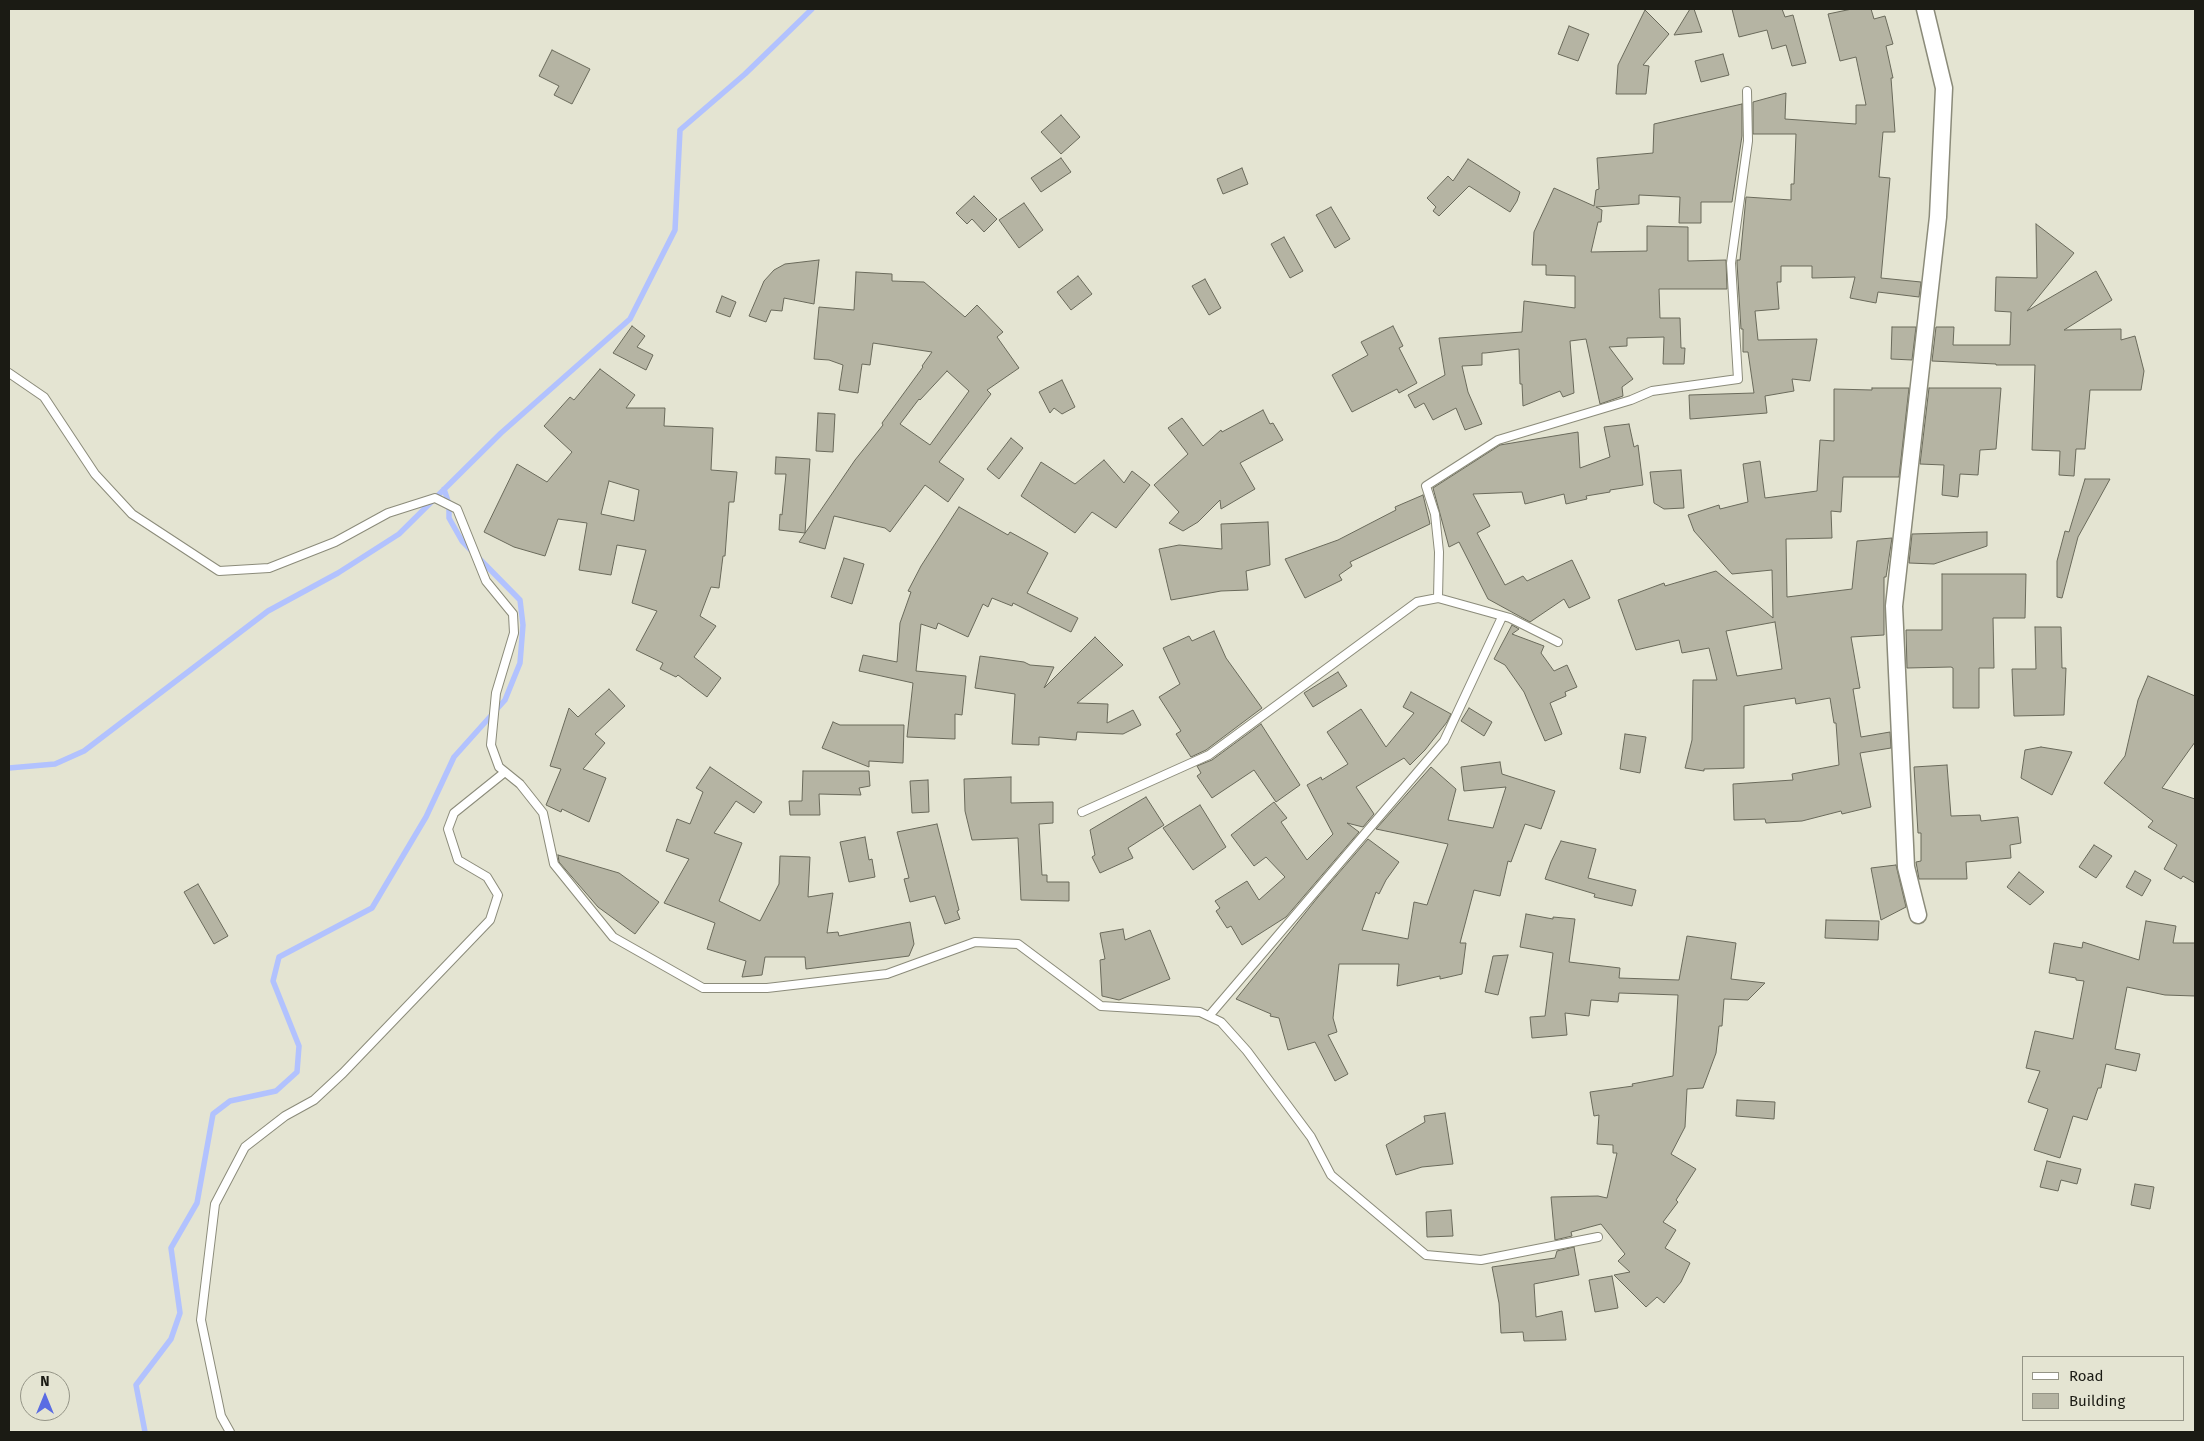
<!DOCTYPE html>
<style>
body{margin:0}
#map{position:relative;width:2204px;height:1441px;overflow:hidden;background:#e4e4d2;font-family:"Fira Sans",sans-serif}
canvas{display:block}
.frame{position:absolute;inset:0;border:10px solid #1b1b14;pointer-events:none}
.legend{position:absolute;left:2022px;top:1356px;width:162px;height:65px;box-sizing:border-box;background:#e4e4d2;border:1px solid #949486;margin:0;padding:6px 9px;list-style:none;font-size:15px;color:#1b1b14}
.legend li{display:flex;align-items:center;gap:10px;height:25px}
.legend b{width:25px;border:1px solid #949486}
.north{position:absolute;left:20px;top:1371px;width:50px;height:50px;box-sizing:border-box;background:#e4e4d2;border:1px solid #949486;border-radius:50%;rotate:0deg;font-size:14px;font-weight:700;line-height:20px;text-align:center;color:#1b1b14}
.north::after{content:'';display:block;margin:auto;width:18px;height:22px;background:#5a6ce3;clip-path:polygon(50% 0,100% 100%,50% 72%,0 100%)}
</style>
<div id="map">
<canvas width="2204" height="1441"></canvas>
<div class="frame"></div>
<ul class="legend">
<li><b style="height:6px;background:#fff"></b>Road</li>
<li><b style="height:14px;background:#b5b4a3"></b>Building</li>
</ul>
<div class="north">N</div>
</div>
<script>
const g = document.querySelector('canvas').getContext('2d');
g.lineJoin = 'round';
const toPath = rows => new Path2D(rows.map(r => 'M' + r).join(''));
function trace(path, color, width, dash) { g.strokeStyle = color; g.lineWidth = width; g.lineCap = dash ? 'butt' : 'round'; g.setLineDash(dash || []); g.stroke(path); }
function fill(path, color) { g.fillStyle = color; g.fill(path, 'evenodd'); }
const stream = toPath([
 [9,768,55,764,84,751,268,611,338,573,399,534,501,433,630,319,675,230,680,130,745,74,812,9],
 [145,1432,136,1385,171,1339,180,1313,171,1248,197,1203,213,1114,230,1101,276,1091,297,1072,299,1046,273,981,279,957,372,908,426,817,454,757,505,700,520,663,523,625,520,600,462,541,449,518,449,504,444,489]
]);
const building = toPath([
 [1690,9,1694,9,1702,32,1674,35,1690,9],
 [1732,9,1782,9,1785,17,1793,15,1806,63,1792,66,1786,45,1772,49,1767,30,1739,37,1732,9],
 [1852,9,1871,9,1874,19,1885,16,1893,44,1886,46,1893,78,1891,78,1895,132,1883,132,1879,177,1890,178,1881,278,1921,282,1919,297,1878,292,1876,303,1850,298,1855,277,1812,278,1812,266,1781,266,1781,282,1777,282,1779,309,1755,311,1758,340,1817,339,1810,381,1792,379,1794,391,1765,396,1767,413,1690,419,1689,395,1754,393,1748,352,1743,352,1743,329,1741,329,1737,263,1737,260,1740,260,1746,197,1791,200,1791,184,1794,184,1796,134,1753,134,1753,102,1786,93,1785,119,1856,124,1856,105,1866,105,1856,57,1840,61,1828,14,1852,9],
 [1645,10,1669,34,1643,65,1649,66,1646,94,1616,94,1618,65,1645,10],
 [1569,26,1589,34,1578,61,1558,54,1569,26],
 [552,50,590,69,572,104,554,95,559,86,539,76,552,50],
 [1723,54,1729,75,1701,82,1695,61,1723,54],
 [1742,104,1742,136,1732,202,1701,202,1701,223,1679,223,1680,197,1639,195,1639,204,1596,207,1602,210,1601,222,1598,222,1591,252,1647,251,1647,226,1688,227,1688,261,1726,260,1727,289,1659,289,1660,318,1680,318,1681,348,1685,348,1684,364,1663,364,1664,337,1627,338,1627,346,1609,347,1633,379,1622,387,1623,396,1600,404,1586,339,1570,341,1574,393,1563,397,1560,391,1523,406,1522,384,1520,384,1519,349,1485,353,1482,353,1482,365,1462,366,1468,392,1482,424,1465,430,1456,408,1433,420,1424,403,1415,408,1408,395,1445,375,1439,338,1522,332,1524,301,1575,308,1575,276,1546,275,1546,265,1532,265,1534,232,1554,188,1594,206,1596,190,1599,189,1597,158,1653,153,1654,124,1742,104],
 [1061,115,1080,137,1061,154,1041,132,1061,115],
 [1061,158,1071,172,1041,192,1031,178,1061,158],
 [1468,159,1520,192,1517,201,1510,212,1469,186,1439,216,1433,211,1436,207,1427,198,1448,176,1453,181,1468,159],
 [1242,168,1248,184,1223,194,1217,179,1242,168],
 [974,196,997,219,984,232,972,219,967,224,956,213,974,196],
 [1024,203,1043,230,1019,248,999,220,1024,203],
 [1331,207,1350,239,1335,248,1316,215,1331,207],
 [2036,224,2074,253,2027,311,2096,271,2112,300,2064,330,2121,329,2121,340,2135,336,2144,371,2141,390,2090,390,2085,449,2076,449,2074,476,2059,475,2060,451,2032,450,2035,365,1996,365,1996,364,1932,361,1936,327,1954,327,1953,345,2010,345,2011,312,1995,311,1996,277,2037,278,2036,224],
 [1284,237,1303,271,1290,278,1271,244,1284,237],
 [819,260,814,304,784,298,782,311,771,310,766,322,749,316,764,281,774,270,785,264,819,260],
 [856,272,892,274,892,281,924,282,965,317,977,305,1003,332,997,337,1019,368,987,390,991,394,939,462,964,479,948,502,925,485,890,532,885,528,834,516,825,549,799,542,855,460,883,425,882,423,923,367,922,366,932,352,873,343,870,365,862,364,858,393,839,390,843,365,829,360,814,359,819,307,854,310,856,272],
 [947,371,969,391,930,445,900,424,919,399,920,400,947,371],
 [1078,276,1092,294,1071,310,1057,292,1078,276],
 [1205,279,1221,308,1209,315,1192,286,1205,279],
 [722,296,736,302,730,317,716,312,722,296],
 [632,326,645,336,637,347,653,355,646,370,613,353,632,326],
 [1393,326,1403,346,1399,348,1417,383,1399,393,1397,389,1352,412,1332,375,1368,355,1361,342,1393,326],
 [1892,327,1916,327,1912,360,1891,359,1892,327],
 [600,369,635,395,626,408,665,408,664,426,713,428,711,470,737,472,734,502,729,502,725,556,723,556,719,588,711,587,700,616,716,626,694,657,721,678,707,697,678,675,676,677,660,669,663,663,636,650,657,611,632,603,646,550,617,545,611,575,579,570,587,523,558,519,545,556,514,547,484,532,517,464,547,482,572,452,544,426,570,397,574,400,600,369],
 [609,481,639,490,634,521,601,514,609,481],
 [1062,380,1075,407,1062,414,1054,408,1050,413,1039,392,1062,380],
 [1872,388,1909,388,1899,477,1843,477,1841,512,1831,511,1832,538,1786,539,1787,597,1852,589,1857,541,1892,538,1886,577,1884,577,1884,635,1851,637,1860,688,1853,689,1861,737,1890,732,1891,748,1860,753,1871,807,1842,814,1841,811,1802,821,1766,823,1765,819,1734,820,1733,784,1793,780,1792,774,1839,765,1836,723,1834,723,1830,698,1796,704,1795,698,1744,706,1744,768,1704,769,1704,771,1685,768,1692,740,1693,680,1717,680,1709,648,1682,653,1679,640,1636,650,1618,600,1664,583,1665,586,1716,571,1773,618,1772,570,1732,574,1694,531,1688,515,1719,505,1720,509,1748,502,1743,464,1760,461,1765,498,1817,491,1820,440,1834,441,1834,389,1872,390,1872,388],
 [1775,622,1782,669,1737,676,1726,631,1775,622],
 [1929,388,2001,388,1996,449,1980,450,1978,475,1960,474,1958,497,1942,495,1944,465,1920,464,1929,388],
 [1263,410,1270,424,1273,423,1283,440,1240,463,1255,489,1221,509,1220,500,1198,522,1183,531,1169,523,1179,512,1154,485,1188,454,1168,428,1182,418,1203,446,1221,430,1222,432,1263,410],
 [818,413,835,414,833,452,816,451,818,413],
 [1629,424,1634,447,1638,445,1643,485,1610,490,1610,492,1586,496,1587,499,1566,504,1564,494,1525,504,1522,492,1473,494,1490,526,1477,533,1505,585,1523,576,1527,581,1572,560,1590,598,1569,608,1564,599,1530,622,1488,599,1459,542,1449,547,1433,488,1500,445,1578,432,1580,468,1610,457,1604,427,1629,424],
 [1011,438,1023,448,999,479,987,469,1011,438],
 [776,457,810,459,805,533,779,530,780,514,782,515,786,474,775,474,776,457],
 [1104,460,1124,483,1132,471,1150,485,1116,528,1092,512,1075,533,1021,496,1041,462,1075,484,1104,460],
 [1681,470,1684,508,1664,509,1654,503,1650,472,1681,470],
 [2085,479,2110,479,2078,537,2062,598,2057,597,2057,561,2065,531,2069,532,2085,479],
 [1423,495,1430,524,1350,562,1352,566,1339,575,1342,580,1305,598,1285,559,1338,540,1396,510,1395,507,1423,495],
 [959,507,1008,535,1010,532,1048,553,1027,593,1078,618,1071,632,1013,603,1012,606,992,598,988,607,983,604,968,637,938,623,936,629,921,624,916,671,966,676,962,715,955,714,955,739,907,737,913,683,859,671,863,655,897,662,900,623,911,592,908,591,921,566,959,507],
 [1268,522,1270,565,1246,571,1248,590,1221,591,1171,600,1159,549,1179,545,1222,549,1221,524,1268,522],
 [1987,532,1987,546,1934,564,1909,563,1912,534,1987,532],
 [844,558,864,564,852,604,831,597,844,558],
 [1942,574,2026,574,2025,618,1993,618,1994,668,1979,668,1979,708,1953,708,1953,668,1951,667,1907,668,1906,630,1942,630,1942,574],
 [1512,625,1519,629,1512,634,1544,646,1541,653,1554,671,1567,665,1577,687,1565,692,1566,696,1550,703,1562,734,1545,741,1524,692,1505,665,1494,659,1512,625],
 [2035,627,2061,627,2062,668,2066,668,2064,715,2014,716,2012,669,2036,669,2035,627],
 [1214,631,1226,658,1262,708,1206,750,1191,757,1176,734,1181,731,1159,697,1180,684,1163,648,1189,636,1192,641,1214,631],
 [1095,637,1123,665,1077,703,1108,704,1107,723,1133,710,1141,725,1123,734,1077,732,1076,740,1039,737,1039,745,1012,744,1015,694,975,688,980,656,1024,662,1030,665,1054,667,1044,688,1095,637],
 [1338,672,1347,686,1313,707,1304,693,1338,672],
 [2148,676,2195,696,2195,742,2162,788,2195,799,2195,883,2183,876,2181,879,2164,869,2177,845,2148,827,2153,821,2104,783,2125,756,2138,700,2148,676],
 [609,689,625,706,595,734,605,743,583,769,606,778,589,822,562,809,561,812,546,805,561,769,550,766,569,708,578,717,609,689],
 [1411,692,1451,714,1447,722,1425,750,1410,765,1404,758,1356,787,1374,814,1363,827,1347,823,1359,832,1286,917,1242,945,1231,926,1227,928,1216,911,1220,908,1215,901,1247,881,1259,900,1285,877,1266,857,1254,866,1231,835,1274,802,1287,818,1281,822,1307,860,1333,834,1307,785,1321,777,1322,780,1348,764,1327,732,1361,709,1386,747,1414,713,1403,707,1411,692],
 [1469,708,1492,722,1484,736,1461,721,1469,708],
 [833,722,840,725,904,725,903,763,869,761,869,767,822,748,833,722],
 [1261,724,1300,785,1276,802,1254,770,1212,798,1197,776,1201,773,1197,766,1212,760,1261,724],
 [1625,734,1646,737,1640,773,1620,769,1625,734],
 [2041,747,2072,752,2052,795,2021,778,2025,750,2041,747],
 [1500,762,1502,774,1555,791,1541,829,1525,824,1511,862,1508,861,1500,896,1474,890,1460,943,1466,943,1462,974,1440,979,1440,976,1397,986,1399,964,1339,964,1333,1018,1337,1032,1328,1035,1348,1074,1335,1081,1315,1042,1288,1050,1279,1018,1270,1016,1271,1014,1236,999,1318,897,1368,839,1399,862,1386,880,1379,894,1376,892,1362,930,1408,939,1414,902,1427,905,1448,844,1376,829,1431,767,1456,789,1448,820,1493,828,1506,787,1464,791,1461,767,1500,762],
 [1947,765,1951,816,1980,815,1981,821,2018,817,2021,843,2010,845,2011,858,1966,862,1967,879,1919,879,1916,862,1921,861,1921,833,1918,833,1914,767,1947,765],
 [710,767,762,802,754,813,736,801,714,833,742,843,719,901,760,921,779,884,780,856,810,857,808,897,833,893,827,933,838,932,839,936,910,922,914,944,909,956,806,969,805,957,765,957,762,975,742,977,746,961,707,949,715,923,664,903,689,859,666,851,677,819,690,824,703,792,696,788,710,767],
 [803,771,869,771,870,786,859,788,861,795,819,794,820,815,790,815,789,801,802,801,803,771],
 [1011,777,1011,803,1053,802,1053,823,1039,824,1042,875,1047,875,1047,882,1069,882,1069,901,1021,900,1018,838,972,840,965,811,964,779,1011,777],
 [928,780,929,812,912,813,910,781,928,780],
 [1146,797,1164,825,1128,848,1133,858,1100,873,1092,857,1095,855,1090,830,1146,797],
 [1200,805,1226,847,1193,870,1163,828,1200,805],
 [937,824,959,910,957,911,960,919,945,924,935,896,910,902,904,879,909,878,897,832,937,824],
 [865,837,869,860,872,859,875,877,849,882,840,842,865,837],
 [1561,841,1596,849,1588,878,1636,890,1632,906,1594,897,1595,894,1545,879,1551,862,1561,841],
 [2094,845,2112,856,2096,878,2079,867,2094,845],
 [558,855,619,873,659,902,635,934,598,907,559,862,558,855],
 [1896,865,1906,907,1881,920,1871,868,1896,865],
 [2135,871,2151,880,2142,896,2126,887,2135,871],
 [2019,872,2044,892,2030,905,2007,887,2019,872],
 [198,884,228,936,214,944,184,892,198,884],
 [1526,914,1553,919,1553,917,1575,919,1569,962,1620,968,1619,978,1679,980,1687,936,1736,943,1731,979,1765,983,1748,1000,1724,999,1722,1026,1719,1026,1716,1053,1703,1088,1687,1089,1685,1127,1671,1154,1696,1169,1676,1200,1678,1202,1663,1222,1676,1230,1665,1248,1690,1263,1681,1282,1664,1303,1657,1297,1646,1307,1614,1275,1630,1272,1618,1261,1625,1254,1601,1224,1571,1232,1572,1236,1555,1240,1551,1197,1598,1196,1607,1198,1617,1153,1613,1153,1613,1145,1597,1144,1599,1115,1594,1116,1590,1092,1633,1086,1632,1084,1673,1076,1678,995,1619,993,1618,1002,1591,1000,1589,1016,1565,1013,1567,1035,1532,1038,1530,1017,1545,1016,1553,953,1520,947,1526,914],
 [1826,920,1879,921,1878,940,1825,938,1826,920],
 [2146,921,2176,926,2173,943,2195,943,2195,996,2165,995,2127,987,2115,1049,2140,1054,2136,1071,2106,1064,2101,1088,2098,1088,2087,1120,2073,1116,2060,1158,2034,1150,2048,1109,2028,1102,2040,1071,2026,1068,2035,1031,2073,1039,2084,981,2076,980,2076,978,2049,973,2054,943,2082,948,2083,942,2139,960,2146,921],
 [1123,929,1125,940,1150,930,1170,979,1119,1000,1102,996,1100,960,1105,959,1100,933,1123,929],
 [1508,955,1498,995,1485,992,1493,956,1508,955],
 [1737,1100,1775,1102,1774,1119,1736,1116,1737,1100],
 [1445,1113,1453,1164,1422,1167,1396,1175,1386,1145,1425,1122,1424,1116,1445,1113],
 [2047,1161,2081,1169,2077,1184,2061,1180,2058,1191,2040,1187,2047,1161],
 [2135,1184,2154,1187,2150,1209,2131,1205,2135,1184],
 [1451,1210,1453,1236,1427,1237,1426,1212,1451,1210],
 [1574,1247,1579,1275,1534,1284,1536,1317,1562,1311,1566,1340,1524,1341,1523,1332,1501,1333,1499,1303,1492,1267,1555,1258,1557,1251,1574,1247],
 [1612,1276,1618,1308,1595,1312,1589,1280,1612,1276]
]);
const service = toPath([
 [9,373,44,397,95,474,132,514,219,571,269,568,335,542,388,513,435,498,457,509,486,581,513,614,514,633,496,693,491,745,499,767,520,784,543,813,554,864,613,937,703,988,767,988,887,974,975,942,1018,944,1101,1006,1200,1012,1221,1022,1247,1051,1311,1137,1331,1175,1426,1255,1481,1260,1598,1237],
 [1438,598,1439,552,1435,514,1426,486,1498,440,1631,400,1652,391,1738,379,1731,263,1748,141,1747,91],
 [1082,812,1209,755,1417,602,1438,598,1510,618,1558,642],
 [1209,1016,1444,741,1502,617],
 [230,1432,221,1416,201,1320,215,1204,245,1147,285,1116,314,1100,343,1073,490,920,498,895,487,877,458,860,448,829,454,813,505,772]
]);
const minor = toPath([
 [1918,915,1906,867,1894,606,1938,217,1944,88,1925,9]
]);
trace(stream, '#b2c2fe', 5.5);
fill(building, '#b5b4a3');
trace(building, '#6a6a5b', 1);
trace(service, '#8b8b7a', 10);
trace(minor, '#8b8b7a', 19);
trace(service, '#fff', 8);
trace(minor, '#fff', 16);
</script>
